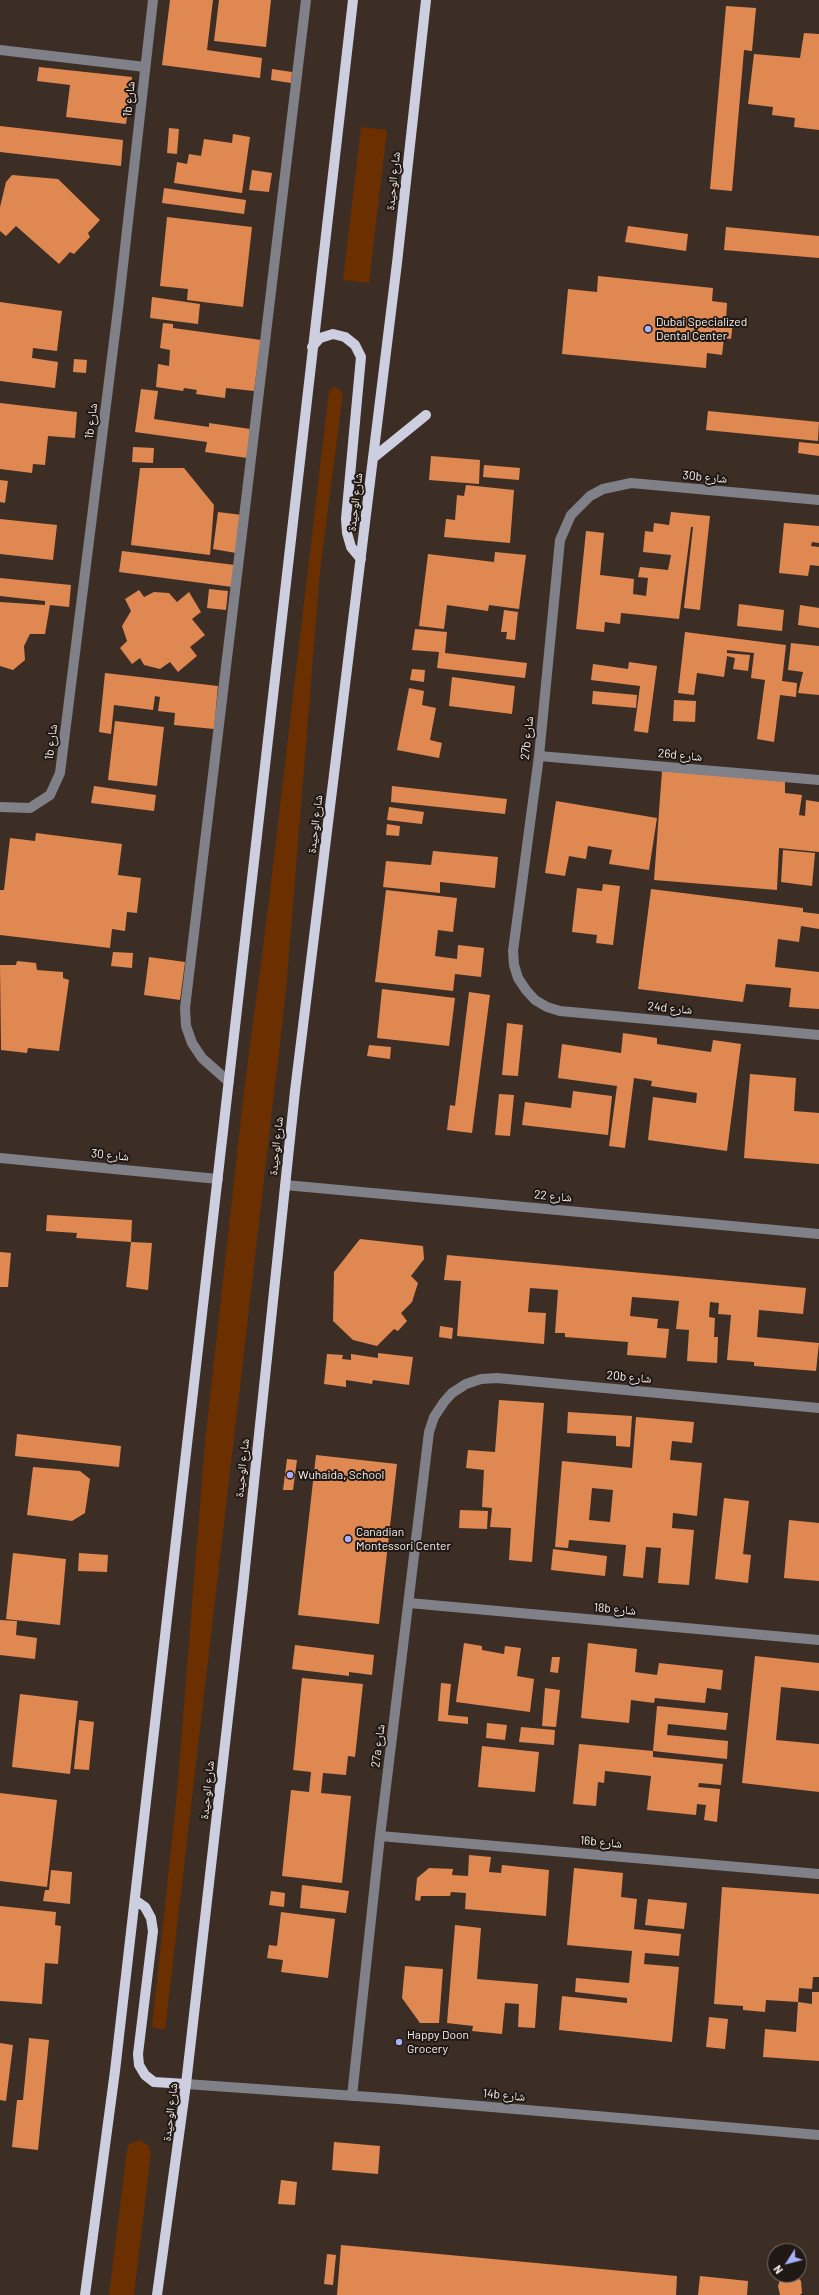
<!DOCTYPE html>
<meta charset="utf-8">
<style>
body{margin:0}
#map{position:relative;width:819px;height:2295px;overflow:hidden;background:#3d2e25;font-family:Barlow,sans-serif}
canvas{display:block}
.north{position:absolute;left:767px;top:2243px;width:40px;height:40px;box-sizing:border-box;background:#1f1814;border:1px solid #776e6a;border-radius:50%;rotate:234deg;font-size:11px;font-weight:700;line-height:16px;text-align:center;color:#fbf0ea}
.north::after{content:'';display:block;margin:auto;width:14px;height:18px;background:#a9b0fc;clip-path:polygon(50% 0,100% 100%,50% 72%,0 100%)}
</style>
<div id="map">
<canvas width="819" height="2295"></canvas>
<div class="north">N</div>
</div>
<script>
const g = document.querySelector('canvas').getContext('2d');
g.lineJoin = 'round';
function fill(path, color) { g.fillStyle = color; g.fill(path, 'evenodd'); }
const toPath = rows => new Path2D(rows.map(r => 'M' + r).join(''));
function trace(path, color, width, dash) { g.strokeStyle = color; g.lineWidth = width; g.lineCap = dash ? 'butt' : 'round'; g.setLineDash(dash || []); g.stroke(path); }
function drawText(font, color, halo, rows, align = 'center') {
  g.font = font + ' Barlow,"Noto Naskh Arabic",sans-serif'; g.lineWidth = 4; g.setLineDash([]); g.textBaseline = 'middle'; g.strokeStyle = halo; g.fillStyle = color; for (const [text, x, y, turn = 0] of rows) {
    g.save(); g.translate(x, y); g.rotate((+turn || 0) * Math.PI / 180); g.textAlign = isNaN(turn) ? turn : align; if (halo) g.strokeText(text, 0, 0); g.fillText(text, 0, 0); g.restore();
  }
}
const green = toPath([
 [361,127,387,130,369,283,343,280],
 [335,387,343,393,320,571,286,991,165,2030,152,2027,177,1793,205,1442,244,1091,267,916,329,391],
 [140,2140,149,2146,151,2152,134,2295,109,2295,127,2150,129,2144]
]);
const building = toPath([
 [170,0,213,0,207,50,262,58,260,78,162,65],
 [219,0,271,0,266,47,214,41],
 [726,6,756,8,752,51,744,50,732,191,710,189],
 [804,33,819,34,819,130,794,127,795,118,772,115,773,107,748,104,754,54,800,58],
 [39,67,132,77,126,124,66,117,70,85,37,81],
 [272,69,292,72,291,83,271,80],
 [0,126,123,140,121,166,0,152],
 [169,128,179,129,177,154,167,153],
 [233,134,250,137,242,193,174,183,177,162,187,164,189,154,201,156,204,139,232,143],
 [252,170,272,173,269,192,249,190],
 [12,175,58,179,100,220,88,233,90,237,74,254,70,252,59,264,16,226,6,236,0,231,0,207,6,182],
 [164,188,246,200,244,214,162,203],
 [167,217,252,227,243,307,187,300,188,289,160,286],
 [628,226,688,234,686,251,625,242],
 [726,227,819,236,819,258,724,250],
 [598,276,713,288,712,301,727,303,726,320,733,321,731,339,724,338,722,355,707,353,706,368,562,354,568,289,597,292],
 [152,297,200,304,198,324,150,318],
 [0,302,62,311,57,351,33,348,32,358,58,362,55,388,0,381],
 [163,323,173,324,173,328,261,340,254,391,226,388,225,398,196,394,197,390,184,388,183,391,156,387,158,364,169,366,170,350,160,348],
 [74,359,87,360,86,373,73,372],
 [141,389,158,391,154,419,209,427,209,423,250,429,247,458,205,452,207,442,135,432],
 [0,403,77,412,75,438,48,436,45,465,33,464,32,473,0,469],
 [708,411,819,422,818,441,706,430],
 [799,442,819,444,819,456,798,453],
 [133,447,154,448,153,463,132,462],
 [431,456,480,460,479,484,429,480],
 [484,465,520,468,519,480,483,477],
 [140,468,184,468,214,505,210,555,131,545],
 [0,480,8,481,5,503,0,502],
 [466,485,514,490,510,543,444,537,446,519,455,520,457,495,464,496],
 [218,512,242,515,236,553,213,549],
 [671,512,710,516,700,610,684,608,693,527,691,527,679,619,621,613,620,624,605,622,604,632,576,629,586,531,604,533,600,575,634,579,633,594,646,596,648,578,638,577,640,567,668,570,671,555,643,552,645,531,653,532,654,523,669,525],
 [0,519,57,525,53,560,0,554],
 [784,523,819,526,819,543,812,542,811,546,819,547,819,566,810,565,808,576,779,573],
 [122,551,235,565,232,587,119,572],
 [495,552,526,555,519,609,489,605,488,611,447,605,444,629,419,626,428,554,494,562],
 [0,578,71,585,69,607,50,605,45,634,30,634,24,646,25,660,13,670,0,666,0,602,45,605,45,601,0,596],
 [209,589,228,591,226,610,207,608],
 [139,590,144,597,154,592,169,593,177,602,189,592,201,612,192,619,205,635,190,647,197,656,178,672,170,662,160,669,144,665,140,658,132,664,120,648,127,641,122,626,131,611,125,599],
 [739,604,784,610,782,631,737,626],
 [800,605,819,608,819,628,798,625],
 [504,610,518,612,515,640,506,639,507,632,501,632],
 [415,629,447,632,445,653,527,663,525,678,437,668,439,652,412,650],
 [685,632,786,645,782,681,797,683,796,697,780,695,774,742,757,739,765,680,751,678,754,653,727,650,727,653,750,655,748,671,733,669,735,658,727,656,724,677,697,673,694,695,678,693],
 [791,643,819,646,819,695,798,693,803,672,788,670],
 [629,662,657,666,648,733,634,731,640,686,591,680,593,664,628,669],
 [412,669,425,670,424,682,410,680],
 [105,673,218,686,214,729,174,725,175,713,158,711,160,697,155,696,153,710,114,705,111,734,99,732],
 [452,677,515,686,512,714,449,706],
 [409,688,424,691,422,705,436,708,430,740,442,743,439,758,397,750],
 [593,691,637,695,636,708,592,704],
 [674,700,696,701,695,722,673,721],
 [115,721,164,727,157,786,108,780],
 [662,771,785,781,785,793,802,795,799,815,805,816,806,800,819,802,819,852,779,848,777,890,654,880],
 [94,786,156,795,154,811,91,803],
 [392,786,507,799,505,814,391,802],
 [556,801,657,818,649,870,609,864,612,850,588,846,586,859,569,856,565,876,545,873],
 [389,807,424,812,422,824,387,820],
 [387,824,400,826,399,836,386,835],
 [36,833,122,844,118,875,141,878,137,913,127,912,125,931,112,929,110,948,0,935,0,890,4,890,10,838,35,841],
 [783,850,815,853,812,886,781,882],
 [433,851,498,857,495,888,440,882,440,893,383,887,386,861,431,865],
 [603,884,620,886,613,945,596,943,597,935,572,932,577,888,602,891],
 [651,889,803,908,803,912,819,914,819,929,801,926,799,942,778,939,775,967,819,972,819,1009,789,1007,791,988,746,984,743,1002,638,989],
 [386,890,457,898,453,932,438,930,435,956,457,959,458,945,484,948,481,977,455,974,453,991,375,982],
 [113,952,133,953,132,968,111,966],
 [149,957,185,962,180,1000,144,995],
 [17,961,36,963,37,970,63,972,63,978,69,980,59,1051,28,1048,27,1053,1,1050,0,965,16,965],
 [382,989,455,998,449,1046,377,1038],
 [469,992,490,995,472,1133,447,1130,450,1105,455,1106],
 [507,1023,523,1025,518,1076,502,1075],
 [623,1033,657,1038,657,1044,711,1052,713,1040,741,1044,727,1151,648,1140,653,1097,696,1103,697,1093,651,1086,652,1081,634,1078,625,1148,609,1146,617,1086,558,1078,562,1044,621,1053],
 [369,1045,391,1047,390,1059,367,1056],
 [750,1074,796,1078,794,1111,819,1113,819,1164,744,1158],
 [573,1091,612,1096,608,1135,522,1125,525,1102,571,1108],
 [499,1094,514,1095,510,1136,495,1135],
 [47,1215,132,1220,131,1242,76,1238,77,1233,46,1231],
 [360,1239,423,1246,424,1259,411,1276,418,1283,412,1302,401,1313,407,1321,398,1331,394,1329,377,1346,353,1340,333,1321,334,1272],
 [131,1242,152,1243,148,1290,126,1287],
 [0,1252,11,1253,8,1287,0,1287],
 [447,1255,806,1288,803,1314,759,1310,757,1337,819,1343,816,1371,754,1366,754,1362,727,1360,731,1315,718,1314,719,1303,710,1302,709,1317,715,1318,714,1337,718,1337,717,1363,687,1361,689,1330,676,1329,679,1301,632,1297,630,1316,658,1319,657,1328,669,1329,666,1358,627,1355,628,1342,565,1337,565,1333,555,1333,558,1290,530,1288,528,1312,546,1313,544,1344,457,1336,461,1281,444,1280],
 [440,1326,453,1328,452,1339,439,1337],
 [378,1353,413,1357,409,1385,373,1380,372,1384,346,1380,346,1387,324,1384,327,1354,343,1355,342,1359,351,1360,351,1354,378,1358],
 [499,1400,544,1403,532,1562,509,1560,511,1528,490,1527,492,1508,482,1507,484,1470,466,1468,468,1450,495,1452],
 [568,1412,632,1416,630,1447,616,1446,616,1436,567,1433],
 [636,1417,694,1422,692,1443,672,1441,670,1460,702,1463,697,1516,673,1513,672,1528,694,1530,689,1585,658,1583,661,1548,646,1547,643,1578,623,1576,626,1545,569,1540,568,1548,555,1547,562,1461,632,1468],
 [592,1488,613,1490,610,1522,589,1520],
 [17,1434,121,1446,119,1467,15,1456],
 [316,1455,397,1464,379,1624,298,1615],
 [287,1459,297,1460,293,1490,283,1490],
 [33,1467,80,1471,90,1479,85,1513,72,1521,27,1515],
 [724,1498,749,1501,743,1554,751,1555,748,1583,715,1579],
 [460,1510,488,1511,487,1529,459,1528],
 [789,1520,819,1523,819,1581,784,1578],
 [553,1549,607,1556,605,1576,551,1570],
 [13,1553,66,1559,60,1625,6,1619],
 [79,1553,108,1555,107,1572,78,1571],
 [0,1620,17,1621,16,1635,37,1638,35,1659,0,1655],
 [464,1643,482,1646,482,1650,504,1654,505,1646,521,1648,517,1676,534,1679,530,1712,456,1702],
 [588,1643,637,1649,635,1672,657,1675,659,1663,723,1670,721,1690,707,1688,705,1703,655,1698,654,1703,631,1700,629,1723,581,1718],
 [295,1645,374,1655,372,1675,349,1672,349,1676,292,1669],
 [755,1656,819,1663,819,1691,781,1687,776,1740,819,1744,819,1792,742,1783],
 [552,1657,560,1657,558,1673,550,1672],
 [302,1678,363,1684,355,1757,348,1756,346,1775,323,1773,321,1793,351,1796,342,1883,282,1876,291,1790,309,1792,311,1772,293,1770],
 [441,1683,451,1684,448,1715,468,1717,468,1724,438,1721],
 [545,1688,560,1690,556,1727,542,1726],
 [20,1694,78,1701,70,1774,12,1767],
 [657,1706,728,1713,726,1730,668,1724,667,1735,728,1741,727,1759,653,1751,653,1757,723,1764,721,1785,699,1783,698,1787,720,1789,717,1822,704,1820,706,1805,697,1804,696,1815,647,1810,651,1776,605,1771,604,1783,598,1782,596,1806,573,1804,579,1744,653,1751],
 [79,1720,94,1722,89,1770,74,1769],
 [487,1723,507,1725,505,1740,486,1738],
 [521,1727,555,1730,554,1745,519,1742],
 [482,1746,539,1752,535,1792,478,1787],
 [0,1793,57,1800,47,1887,0,1881],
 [469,1855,491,1857,489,1872,501,1873,502,1865,549,1870,546,1916,465,1909,466,1893,451,1892,450,1896,421,1896,420,1901,415,1900,417,1878,429,1868,453,1869,452,1875,468,1876],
 [574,1868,623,1873,621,1897,637,1899,634,1929,681,1934,679,1956,645,1953,644,1964,679,1967,672,2042,559,2030,562,1996,627,2003,627,1998,575,1992,576,1978,629,1983,632,1951,567,1945],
 [51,1870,72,1872,70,1904,43,1901,45,1890,49,1890],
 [302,1885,349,1891,346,1913,300,1908],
 [722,1887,819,1894,819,1977,813,1977,812,1989,799,1988,798,2002,766,2000,765,2012,743,2010,743,2006,714,2004],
 [271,1891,285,1893,284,1907,269,1905],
 [648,1899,687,1903,684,1929,645,1925],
 [0,1906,56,1912,55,1925,61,1926,58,1964,45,1963,42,2004,0,2001],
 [281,1912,335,1919,328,1978,281,1972,283,1960,267,1958,269,1945,277,1946],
 [455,1925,481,1928,477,1979,538,1984,535,2028,518,2027,519,2004,505,2003,502,2034,472,2031,473,2026,447,2023],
 [405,1966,443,1969,439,2023,420,2023,402,1998],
 [812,1992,819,1992,819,2061,763,2057,765,2029,796,2032,798,2002,812,2004],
 [709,2017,728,2019,725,2049,706,2047],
 [29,2038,49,2040,38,2150,12,2147,17,2100,23,2100],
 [0,2043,13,2045,6,2101,0,2100],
 [334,2142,380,2146,378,2174,332,2170],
 [281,2180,297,2182,295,2205,278,2204],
 [341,2245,677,2276,676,2295,337,2295],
 [327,2254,336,2255,333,2285,324,2284],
 [700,2276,748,2281,747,2295,698,2295],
 [791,2276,797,2277,801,2281,802,2293,800,2295,780,2295,778,2286,780,2280]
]);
const minor = toPath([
 [0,50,145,67],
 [819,500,631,483,603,489,590,496,571,515,560,540,539,756,513,951,514,965,518,978,526,990,535,1000,547,1007,560,1011,819,1035],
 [539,756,819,780],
 [0,807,30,808,50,795,60,773,119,301,153,0],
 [229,1082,202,1058,192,1043,186,1026,185,1008,306,0],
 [0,1158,218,1179],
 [285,1185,819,1234],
 [409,1603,819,1640],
 [380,1836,819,1874],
 [186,2084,398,2099,819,2135],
 [352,2096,380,1836,429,1432,434,1417,444,1402,452,1393,466,1384,481,1379,497,1378,819,1408]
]);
const major = toPath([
 [312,347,320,338,333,334,345,337,355,345,361,357,346,519,347,533,351,547,361,559],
 [373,458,426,415],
 [135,1900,145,1907,151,1918,153,1931,138,2054,139,2065,145,2075,154,2082,186,2084],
 [85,2295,115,2071,353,0],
 [157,2295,186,2084,243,1587,295,1091,397,263,426,0]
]);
const markers = [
 [648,329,4,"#a9b0fc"],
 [290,1475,4,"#a9b0fc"],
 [348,1539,4,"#a9b0fc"],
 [399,2042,4,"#a9b0fc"]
];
const streetNames = [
 ["1b شارع",129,99,-84],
 ["شارع الوحيدة",393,181,-84],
 ["1b شارع",91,421,-83],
 ["30b شارع",705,477,5],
 ["شارع الوحيدة",355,502,-83],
 ["27b شارع",527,738,-84],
 ["1b شارع",51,742,-83],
 ["26d شارع",680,755,5],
 ["شارع الوحيدة",315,824,-83],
 ["24d شارع",670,1008,5],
 ["شارع الوحيدة",276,1146,-84],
 ["شارع 30",110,1155,5],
 ["شارع 22",553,1196,5],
 ["20b شارع",629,1377,5],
 ["شارع الوحيدة",242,1468,-84],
 ["18b شارع",615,1609,5],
 ["27a شارع",378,1746,-83],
 ["شارع الوحيدة",207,1790,-84],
 ["16b شارع",601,1842,5],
 ["14b شارع",504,2095,5],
 ["شارع الوحيدة",170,2112,-83]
];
const poiNames = [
 ["Dubai Specialized",656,322],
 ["Dental Center",656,336],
 ["Wuhaida, School",298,1475],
 ["Canadian",356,1532],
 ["Montessori Center",356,1546],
 ["Happy Doon",407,2035],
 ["Grocery",407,2049]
];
fill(green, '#6b2f00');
fill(building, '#e08852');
trace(minor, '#7f8088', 10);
trace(major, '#cdcfe0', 10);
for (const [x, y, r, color] of markers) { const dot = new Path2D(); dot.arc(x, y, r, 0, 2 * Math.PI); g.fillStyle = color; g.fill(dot); trace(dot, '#1f1814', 1.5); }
drawText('12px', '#fbf0ea', '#1f1814', streetNames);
drawText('12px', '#fbf0ea', '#1f1814', poiNames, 'left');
</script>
